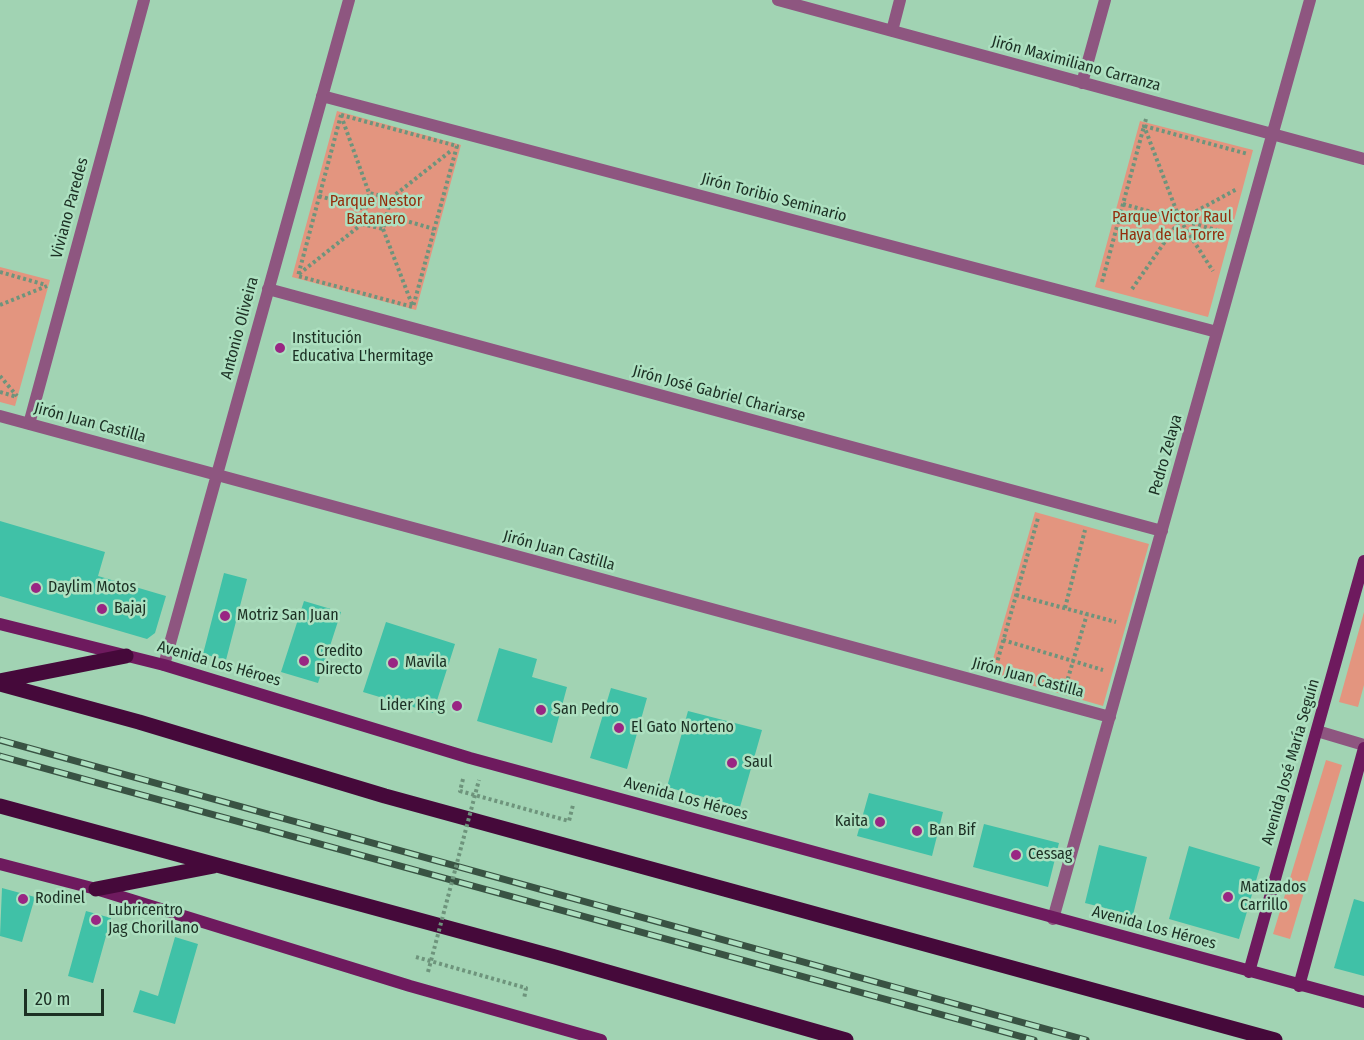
<!DOCTYPE html>
<meta charset="utf-8">
<style>
body{margin:0}
#map{position:relative;width:1364px;height:1040px;overflow:hidden;background:#a1d3b3;font-family:"Fira Sans Condensed",sans-serif}
canvas{display:block}
.scale{position:absolute;left:24px;top:989px;width:80px;height:27px;box-sizing:border-box;border:3px solid #1c3024;border-top:0;padding-left:8px;font-size:18px;line-height:21px;white-space:nowrap;color:#1c3024;-webkit-text-stroke:4px #ade0c0;paint-order:stroke}
</style>
<div id="map">
<canvas width="1364" height="1040"></canvas>
<div class="scale">20 m</div>
</div>
<script>
const g = document.querySelector('canvas').getContext('2d');
g.lineJoin = 'round';
function fill(path, color) { g.fillStyle = color; g.fill(path, 'evenodd'); }
const toPath = rows => new Path2D(rows.map(r => 'M' + r).join(''));
function trace(path, color, width, dash) { g.strokeStyle = color; g.lineWidth = width; g.lineCap = dash ? 'butt' : 'round'; g.setLineDash(dash || []); g.stroke(path); }
function drawText(font, color, halo, rows, align = 'center') {
  g.font = font + ' "Fira Sans Condensed",sans-serif'; g.lineWidth = 5; g.setLineDash([]); g.textBaseline = 'middle'; g.strokeStyle = halo; g.fillStyle = color; for (const [text, x, y, turn = 0] of rows) {
    g.save(); g.translate(x, y); g.rotate((+turn || 0) * Math.PI / 180); g.textAlign = isNaN(turn) ? turn : align; if (halo) g.strokeText(text, 0, 0); g.fillText(text, 0, 0); g.restore();
  }
}
const green = toPath([
 [337,111,461,145,416,310,292,277],
 [1140,121,1253,150,1208,317,1095,287],
 [0,267,50,280,15,406,0,402],
 [1035,512,1149,544,1103,706,989,673],
 [1364,612,1364,685,1358,707,1339,702],
 [1326,760,1342,765,1290,939,1273,934]
]);
const building = toPath([
 [0,521,105,552,98,576,166,596,155,633,147,639,0,596],
 [224,573,247,579,226,660,203,654],
 [304,601,341,612,318,683,281,672],
 [386,622,455,644,433,713,363,692],
 [499,648,537,659,532,677,567,687,552,743,477,721],
 [611,688,647,698,627,769,590,758],
 [688,711,762,730,740,807,667,787],
 [869,793,943,812,932,856,857,836],
 [984,824,1059,843,1048,887,973,867],
 [1099,845,1147,857,1133,915,1085,903],
 [1189,846,1260,867,1239,939,1169,919],
 [2,888,35,897,22,942,0,936],
 [1354,899,1364,902,1364,976,1334,968],
 [86,911,111,918,93,983,68,976],
 [175,937,198,944,175,1024,133,1012,140,990,158,996]
]);
const path = toPath([
 [341,115,457,146,413,307,298,276,341,115],
 [1146,119,1144,126,1180,220,1237,189],
 [343,121,369,193,362,224,383,229,391,198,369,193],
 [319,196,365,209],
 [391,198,452,150],
 [1123,204,1227,233],
 [386,215,434,229],
 [383,229,413,307],
 [0,272,46,285],
 [299,274,362,224],
 [1102,282,1144,126,1248,154],
 [1132,289,1180,220,1213,271],
 [0,305,47,286],
 [0,376,17,396],
 [0,392,17,397],
 [1016,595,1116,622],
 [1065,608,1085,530],
 [1003,640,1103,670],
 [996,666,1038,518],
 [1066,685,1087,614],
 [463,779,460,791,569,821,573,805],
 [416,957,526,988,524,999]
]);
const street = toPath([
 [778,0,1364,159],
 [892,31,900,0],
 [1082,83,1105,0],
 [322,96,1217,332],
 [268,289,1162,531],
 [0,416,1110,717],
 [29,424,144,0],
 [164,665,349,0],
 [1317,731,1364,745],
 [1053,919,1310,0]
]);
const secondary = toPath([
 [0,624,164,665,470,758,1364,1002],
 [0,864,96,889,410,986,601,1040],
 [1249,972,1364,561],
 [1299,986,1364,748]
]);
const primary = toPath([
 [0,681,126,656],
 [0,684,139,722,385,796,1275,1040],
 [0,806,555,957,846,1040],
 [96,889,214,866]
]);
const rail = toPath([
 [0,740,1086,1040],
 [0,756,1034,1040]
]);
const pathBridge = toPath([
 [428,972,479,780]
]);
const markers = [
 [280,348,6,"#992683"],
 [36,588,6,"#992683"],
 [102,609,6,"#992683"],
 [225,616,6,"#992683"],
 [304,661,6,"#992683"],
 [393,663,6,"#992683"],
 [457,706,6,"#992683"],
 [541,710,6,"#992683"],
 [619,728,6,"#992683"],
 [732,763,6,"#992683"],
 [880,822,6,"#992683"],
 [917,831,6,"#992683"],
 [1016,855,6,"#992683"],
 [1228,897,6,"#992683"],
 [23,899,6,"#992683"],
 [96,920,6,"#992683"]
];
const streetNames = [
 ["Jirón Maximiliano Carranza",1076,64,15],
 ["Jirón Toribio Seminario",774,198,15],
 ["Viviano Paredes",70,208,-75],
 ["Antonio Oliveira",240,328,-75],
 ["Jirón José Gabriel Chariarse",719,394,15],
 ["Jirón Juan Castilla",90,423,15],
 ["Pedro Zelaya",1166,455,-74],
 ["Jirón Juan Castilla",559,551,15],
 ["Avenida Los Héroes",219,664,16],
 ["Jirón Juan Castilla",1028,678,15],
 ["Avenida José María Seguín",1291,762,-74],
 ["Avenida Los Héroes",686,799,15],
 ["Avenida Los Héroes",1154,928,15]
];
const parkNames = [
 ["Parque Nestor",376,202],
 ["Batanero",376,220],
 ["Parque Victor Raul",1172,218],
 ["Haya de la Torre",1172,236]
];
const poiNames = [
 ["Institución",292,339],
 ["Educativa L'hermitage",292,357],
 ["Daylim Motos",48,588],
 ["Bajaj",114,609],
 ["Motriz San Juan",237,616],
 ["Credito",316,652],
 ["Directo",316,670],
 ["Mavila",405,663],
 ["Lider King",445,706,"right"],
 ["San Pedro",553,710],
 ["El Gato Norteno",631,728],
 ["Saul",744,763],
 ["Kaita",868,822,"right"],
 ["Ban Bif",929,831],
 ["Cessag",1028,855],
 ["Matizados",1240,888],
 ["Carrillo",1240,906],
 ["Rodinel",35,899],
 ["Lubricentro",108,911],
 ["Jag Chorillano",108,929]
];
fill(green, '#e3957f');
fill(building, '#40c1a7');
trace(path, '#6e947c', 4, [3, 3]);
trace(street, '#8e5680', 12);
trace(secondary, '#6e1a5e', 12);
trace(primary, '#45093a', 15);
trace(rail, '#395343', 7);
trace(rail, '#ade0c0', 4.5, [14]);
trace(pathBridge, '#6e947c', 4, [3, 3]);
for (const [x, y, r, color] of markers) { const dot = new Path2D(); dot.arc(x, y, r, 0, 2 * Math.PI); g.fillStyle = color; g.fill(dot); trace(dot, '#ade0c0', 2); }
drawText('16px', '#1c3024', '#ade0c0', streetNames);
drawText('16px', '#942f0e', '#ade0c0', parkNames);
drawText('16px', '#1c3024', '#ade0c0', poiNames, 'left');
</script>
